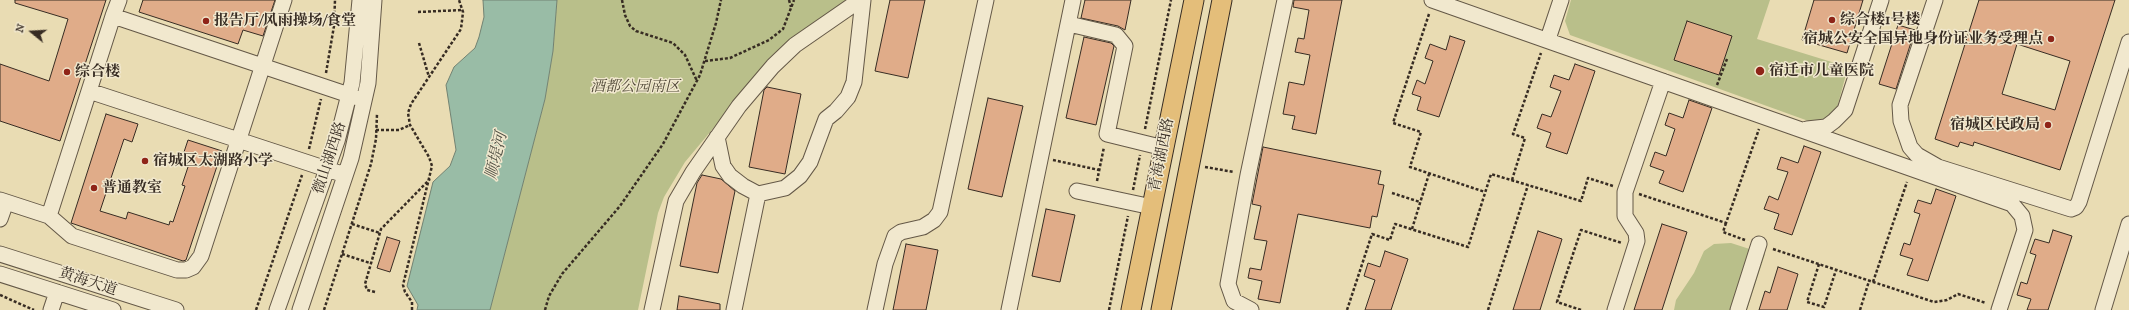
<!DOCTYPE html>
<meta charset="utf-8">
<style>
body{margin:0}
#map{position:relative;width:2129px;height:310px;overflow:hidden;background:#e9dcb3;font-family:"IM FELL French Canon",serif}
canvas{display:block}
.north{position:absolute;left:12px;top:12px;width:40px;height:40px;-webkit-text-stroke:3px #f1e8ce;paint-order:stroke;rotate:288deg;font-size:11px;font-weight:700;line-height:16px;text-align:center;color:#372c23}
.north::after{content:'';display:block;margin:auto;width:14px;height:18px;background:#372c23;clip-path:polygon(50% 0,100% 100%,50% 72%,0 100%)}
</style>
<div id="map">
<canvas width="2129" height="310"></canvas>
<div class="north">N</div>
</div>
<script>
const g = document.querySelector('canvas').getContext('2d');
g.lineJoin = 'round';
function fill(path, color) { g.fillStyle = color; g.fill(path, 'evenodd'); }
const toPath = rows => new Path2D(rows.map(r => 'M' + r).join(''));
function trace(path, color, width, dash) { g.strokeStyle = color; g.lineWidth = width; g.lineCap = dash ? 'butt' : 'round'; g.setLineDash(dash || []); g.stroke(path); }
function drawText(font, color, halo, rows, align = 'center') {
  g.font = font + ' "IM FELL French Canon","Noto Serif SC",serif'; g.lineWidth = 3; g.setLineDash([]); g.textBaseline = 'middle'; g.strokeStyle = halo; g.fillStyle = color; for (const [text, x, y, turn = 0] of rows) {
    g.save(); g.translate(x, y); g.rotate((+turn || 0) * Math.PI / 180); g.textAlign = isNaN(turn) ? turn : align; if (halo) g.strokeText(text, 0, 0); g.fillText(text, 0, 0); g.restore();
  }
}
const green = toPath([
 [557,0,848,0,762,70,685,162,664,197,658,213,638,310,490,310,545,99,553,51],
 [1571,0,1770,0,1757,39,1848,67,1837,108,1830,116,1814,123,1570,35,1565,21],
 [1731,243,1765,254,1747,310,1674,310,1676,300,1694,273,1704,251,1714,244]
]);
const water = toPath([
 [483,0,557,0,553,51,545,99,490,310,417,310,418,305,407,286,433,182,450,166,456,150,446,85,454,67,475,48,479,37,484,17,483,0]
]);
const building = toPath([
 [15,0,106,0,60,141,0,121,0,64,49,81,68,19,15,3,15,0],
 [143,0,275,0,263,36,243,30,238,44,139,12,143,0],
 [890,0,925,0,908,78,875,71,890,0],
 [1085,0,1131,0,1125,30,1118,26,1081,18,1085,0],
 [1294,0,1342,0,1316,134,1292,129,1295,116,1283,114,1289,82,1304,85,1310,55,1295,52,1298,38,1304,39,1309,10,1293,7,1294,0],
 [1814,0,1863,0,1847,53,1802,40,1814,0],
 [1979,0,2115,0,2060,170,1974,142,1973,146,1960,142,1958,147,1935,139,1979,0],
 [2017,44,2070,61,2055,110,2002,94,2017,44],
 [1687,21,1732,36,1719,75,1674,60,1687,21],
 [1898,25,1915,30,1896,89,1879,84,1898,25],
 [1450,36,1465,41,1439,117,1417,110,1421,97,1412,94,1417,80,1425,84,1433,61,1425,58,1430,44,1446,50,1450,36],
 [1084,37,1111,43,1114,46,1096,125,1066,118,1084,37],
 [1575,64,1595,71,1567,154,1546,147,1551,133,1537,128,1542,114,1551,117,1561,91,1550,87,1554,75,1569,80,1575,64],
 [767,87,801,94,785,174,749,167,764,90,767,87],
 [988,98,1023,106,1002,197,968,189,988,98],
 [1689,100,1712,108,1683,192,1659,183,1664,171,1650,166,1655,152,1666,156,1675,129,1665,125,1669,113,1683,118,1689,100],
 [106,114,138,124,132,142,124,139,100,211,126,219,128,212,169,225,170,221,173,222,185,186,182,185,190,161,182,158,188,140,222,151,186,260,183,261,71,223,106,114],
 [1804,146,1821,152,1792,235,1774,229,1779,214,1764,209,1769,196,1778,200,1788,172,1777,169,1781,157,1798,163,1804,146],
 [1263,147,1381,171,1378,184,1384,185,1377,217,1372,216,1370,228,1298,214,1280,303,1258,299,1262,281,1248,278,1250,268,1261,270,1267,241,1254,239,1261,206,1252,204,1263,147],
 [702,175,721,179,735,191,718,273,680,266,697,183,702,175],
 [1936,189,1956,196,1928,281,1907,275,1913,259,1900,255,1904,243,1910,245,1920,214,1914,212,1918,200,1931,204,1936,189],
 [1046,209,1075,215,1060,282,1032,276,1046,209],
 [1662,224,1687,232,1662,310,1634,310,1662,224],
 [2053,230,2072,236,2048,310,2027,310,2031,299,2017,295,2021,282,2027,284,2036,255,2030,253,2035,239,2049,243,2053,230],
 [1538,231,1562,239,1540,310,1513,310,1538,231],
 [387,237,400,241,390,272,377,268,387,237],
 [906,244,938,250,926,310,893,310,906,244],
 [1385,251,1408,259,1391,310,1365,310,1375,280,1364,276,1368,263,1380,267,1385,251],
 [1778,267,1798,274,1787,310,1759,310,1765,291,1770,293,1778,267],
 [679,296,720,304,720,310,677,310,679,296]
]);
const path = toPath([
 [622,0,625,15,630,26,636,31,673,43,685,55,697,81],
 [789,0,791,7],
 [418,12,462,10],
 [1429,14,1393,123,1421,132,1410,167,1485,192],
 [419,43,429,77],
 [705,61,730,58,769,40,783,29,794,0],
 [326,73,334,26,335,0],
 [1717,85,1727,59],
 [1145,129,1171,0],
 [376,130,399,130,410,125],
 [309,149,321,99],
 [1053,160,1099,170],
 [1205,167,1234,172],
 [1512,180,1525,138,1513,134,1541,53],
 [1097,181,1104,147],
 [1133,190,1140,155],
 [1392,193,1420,202],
 [1639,194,1726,223,1759,129],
 [1726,223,1723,232,1745,240],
 [352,224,380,233],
 [1412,229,1429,174],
 [1773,249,1934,302,1947,300,1958,294,1986,303],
 [342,254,370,263],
 [1819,264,1807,302,1824,307,1836,270],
 [1873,282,1907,182],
 [375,292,367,290,365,284,381,229,430,179],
 [0,295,34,310],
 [256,310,302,175],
 [324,310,371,164,376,139,377,114],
 [412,310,412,302,405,292,403,285,432,166,429,157,410,125,408,113,411,104,461,29,463,12,459,0],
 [545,310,549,296,562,274,620,206,663,144,700,75,716,23,721,0],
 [1109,310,1128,216],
 [1347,310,1372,234,1390,240,1395,224,1468,247,1491,174,1581,201,1588,178,1613,186],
 [1488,310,1528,185],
 [1581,310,1557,302,1581,230,1622,243],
 [1860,310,1869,281]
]);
const minor = toPath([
 [1432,0,2012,204,2022,216,2025,230,1999,310],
 [1935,0,1900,105,1901,121,1910,147,1917,155,1938,167,2071,209,2076,207,2079,202,2129,42],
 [113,16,119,0],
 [1069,24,1116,35,1125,46,1107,134,1164,148],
 [1549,36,1561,0],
 [89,91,49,216,72,236,177,270,186,270,193,267,201,256,284,0],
 [1807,129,1826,127,1834,121,1845,110,1881,0],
 [717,137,723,166,730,176,743,186,758,194],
 [345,175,89,91,113,16,364,100],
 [1077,191,1152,207],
 [0,200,49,216],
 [0,219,6,202],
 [0,254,176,310],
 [0,274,113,310],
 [51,310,57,292],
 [277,310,337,141,352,83,360,0],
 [300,310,351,158,368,83,374,0],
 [652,310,676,201,693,172,739,106,773,66,795,45,860,0],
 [734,310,758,194,785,188,800,176,810,162,826,119,836,111,848,97,854,82,863,0],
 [875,310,885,264,895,236,901,232,923,227,934,220,940,212,986,0],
 [1009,310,1073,0],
 [1251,310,1234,301,1228,284,1248,175,1285,0],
 [1615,310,1637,241,1636,233,1625,216,1625,192,1663,81],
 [1738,310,1759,244],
 [2103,310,2129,224]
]);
const major = toPath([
 [1131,310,1194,0],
 [1161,310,1222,0]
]);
const markers = [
 [1832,20,4,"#8f2418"],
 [206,21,4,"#8f2418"],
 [2051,39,4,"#8f2418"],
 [1760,71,5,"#8f2418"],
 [67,72,4,"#8f2418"],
 [2048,125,4,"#8f2418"],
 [145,161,4,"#8f2418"],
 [94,188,4,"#8f2418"]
];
const poiNames = [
 ["综合楼1号楼",1840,20],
 ["报告厅/风雨操场/食堂",214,21],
 ["宿城公安全国异地身份证业务受理点",2043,39,"right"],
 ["宿迁市儿童医院",1769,71],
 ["综合楼",75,72],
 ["宿城区民政局",2040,125,"right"],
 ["宿城区太湖路小学",153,161],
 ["普通教室",102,188]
];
const parkNames = [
 ["酒都公园南区",635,87]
];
const streetNames = [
 ["青海湖西路",1162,155,-79],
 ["微山湖西路",330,158,-72],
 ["黄海大道",88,282,18]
];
const waterNames = [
 ["顺堤河",497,156,-77]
];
fill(green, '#b9bf8a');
fill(water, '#99bca6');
trace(water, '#728272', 1);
fill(building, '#e0ac89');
trace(building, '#372c23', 1);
trace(minor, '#645847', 17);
trace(major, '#372c23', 21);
trace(path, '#372c23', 2.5, [3, 2]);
trace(minor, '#f1e8ce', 15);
trace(major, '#e4be7a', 19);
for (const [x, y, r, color] of markers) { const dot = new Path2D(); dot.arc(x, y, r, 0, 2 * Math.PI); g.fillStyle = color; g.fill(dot); trace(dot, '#f1e8ce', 1.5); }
drawText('bold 15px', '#372c23', '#f1e8ce', poiNames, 'left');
drawText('italic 15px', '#514938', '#f1e8ce', parkNames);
drawText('15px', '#372c23', '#f1e8ce', streetNames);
drawText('italic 16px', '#505044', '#f1e8ce', waterNames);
</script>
